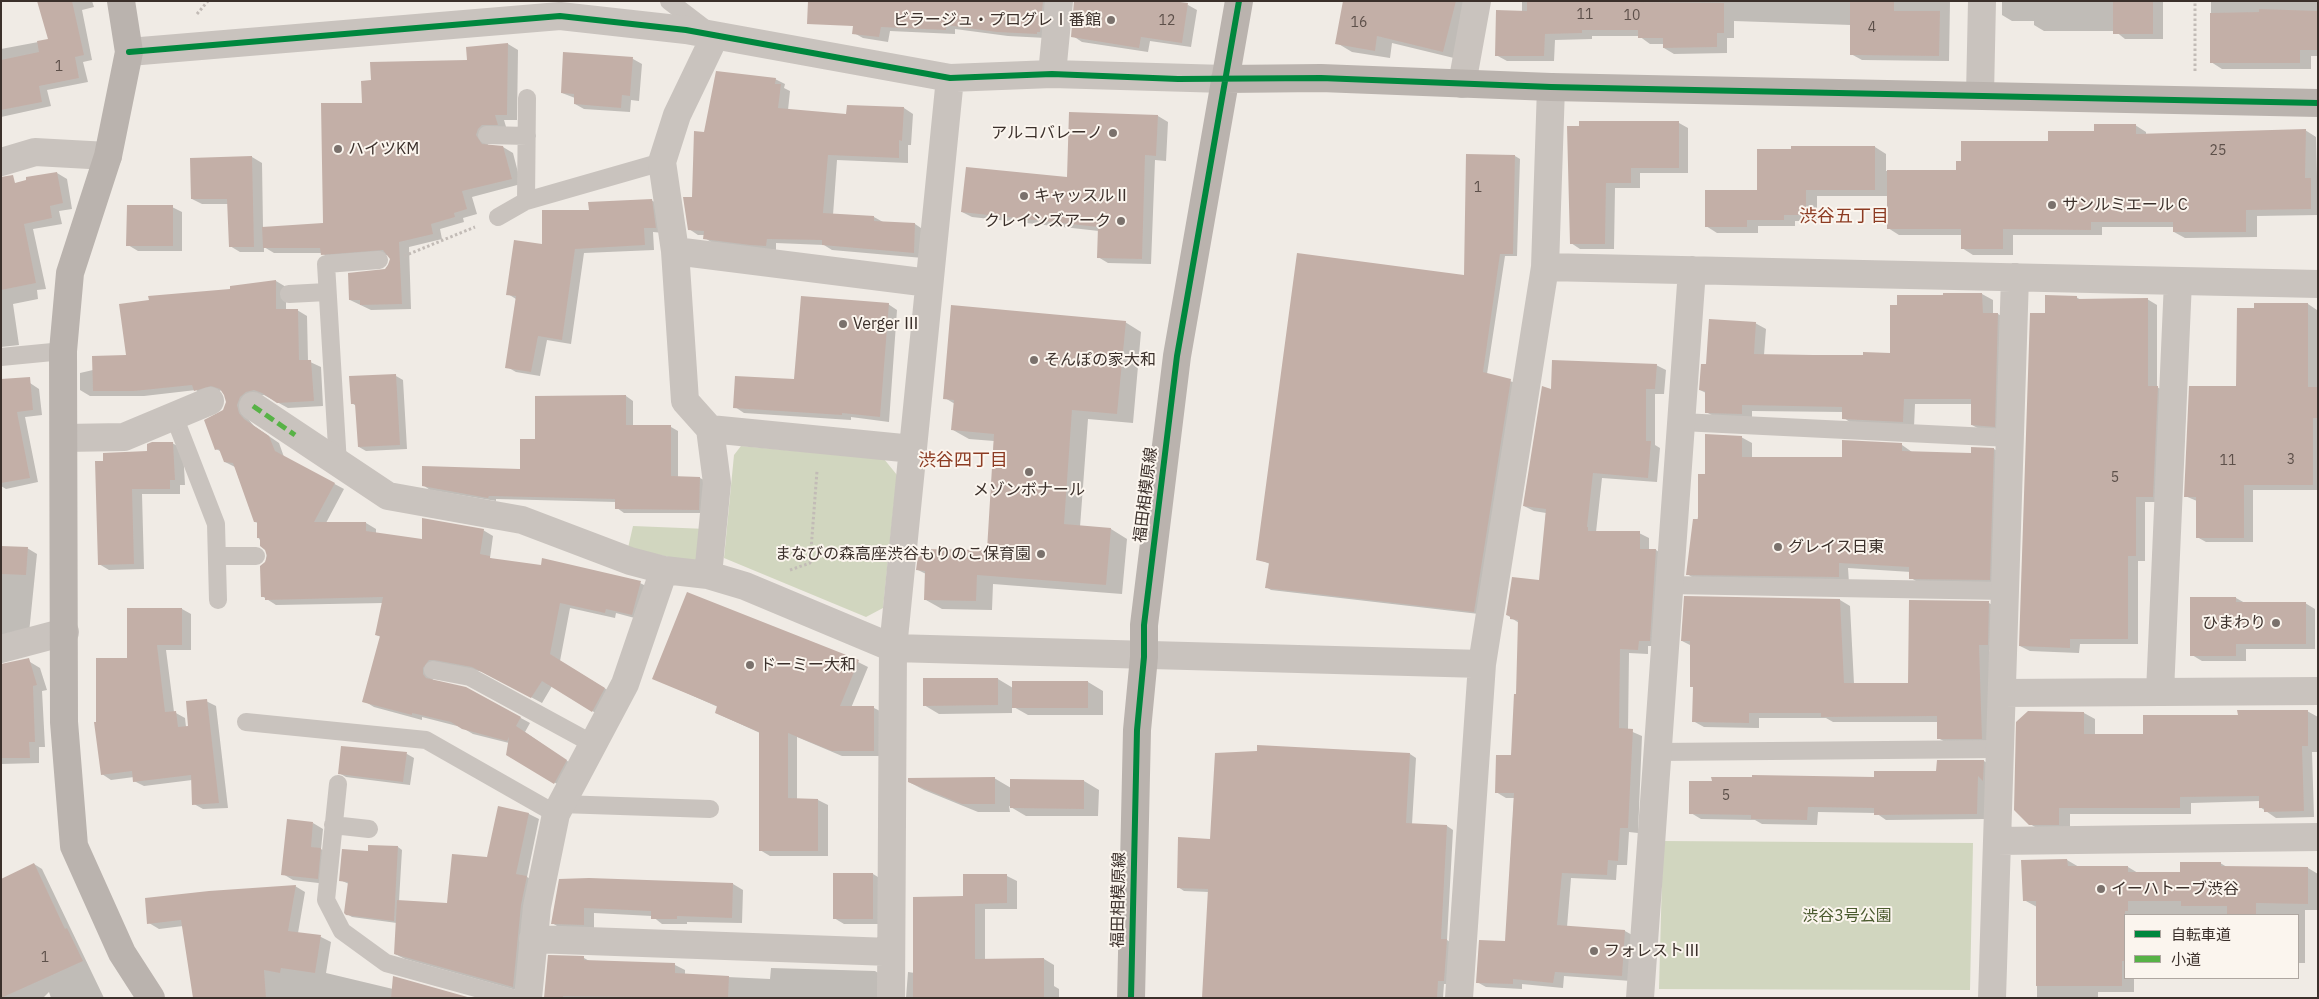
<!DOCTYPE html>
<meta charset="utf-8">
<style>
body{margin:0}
#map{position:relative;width:2319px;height:999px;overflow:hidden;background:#f0ebe5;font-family:"IBM Plex Sans","Noto Sans JP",sans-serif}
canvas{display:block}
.frame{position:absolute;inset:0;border:2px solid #3b302b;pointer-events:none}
.legend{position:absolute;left:2124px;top:914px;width:175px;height:65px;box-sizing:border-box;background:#fbf5ee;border:1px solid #aea6a0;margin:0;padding:6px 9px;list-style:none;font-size:15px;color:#3b302b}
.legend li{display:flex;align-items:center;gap:10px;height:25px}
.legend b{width:25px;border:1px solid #aea6a0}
</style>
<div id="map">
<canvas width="2319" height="999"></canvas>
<div class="frame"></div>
<ul class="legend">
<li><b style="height:6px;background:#00873e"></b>自転車道</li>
<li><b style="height:6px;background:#57b246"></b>小道</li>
</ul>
</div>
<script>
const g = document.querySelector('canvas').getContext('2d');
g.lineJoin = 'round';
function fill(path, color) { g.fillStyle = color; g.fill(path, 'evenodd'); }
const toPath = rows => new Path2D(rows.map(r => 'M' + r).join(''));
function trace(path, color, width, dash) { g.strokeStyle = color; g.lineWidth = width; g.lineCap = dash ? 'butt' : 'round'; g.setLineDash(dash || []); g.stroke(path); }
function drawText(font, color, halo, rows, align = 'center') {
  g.font = font + ' "IBM Plex Sans","Noto Sans JP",sans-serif'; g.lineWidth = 4; g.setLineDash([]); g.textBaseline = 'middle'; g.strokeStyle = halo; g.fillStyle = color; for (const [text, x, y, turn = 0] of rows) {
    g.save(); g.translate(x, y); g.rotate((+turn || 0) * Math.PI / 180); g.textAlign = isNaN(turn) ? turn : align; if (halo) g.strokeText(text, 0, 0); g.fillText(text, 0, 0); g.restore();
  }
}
const green = toPath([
 [741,446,884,459,897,475,883,608,866,617,724,558,734,455],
 [633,526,707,529,696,563,628,548],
 [1663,841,1973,843,1970,990,1659,989]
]);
const shadow = toPath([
 [39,1,92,1,94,7,82,10,92,60,83,62,88,82,47,90,51,106,1,117,1,49,49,40],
 [813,1,1054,1,1046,38,1008,36,955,29,955,34,890,31,888,42,863,38,854,33,854,26,820,20],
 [1344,1,1466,1,1458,59,1392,43,1390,58,1352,52,1337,43],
 [1522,1,1950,1,1949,61,1862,60,1851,54,1851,25,1734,21,1734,38,1727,38,1727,53,1674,54,1664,48,1664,44,1650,44,1639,36,1592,36,1592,39,1555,40,1554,61,1507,61,1496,55,1522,12],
 [2002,1,2163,1,2163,39,2125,39,2115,31,2044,31,2034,25,2034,21,2012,21,2002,15],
 [2211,1,2318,1,2318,56,2311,56,2311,69,2222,69,2211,62],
 [1188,5,1197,10,1191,47,1150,41,1148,52,1082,42,1073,36],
 [508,44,518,50,517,120,504,120,507,130,486,142,489,146,503,147,513,153,521,184,472,197,477,214,463,218,464,222,440,229,442,239,409,247,411,309,371,310,350,300,385,270,391,260,388,255,332,260,322,253,274,253,264,247,264,252,240,252,230,246,229,204,202,204,192,199,252,157,262,163,263,228,324,224,364,105,468,61,467,48],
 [565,54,633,59,642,64,639,101,631,100,630,112,584,109,575,104,575,98,562,93],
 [775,79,785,84,784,88,790,91,788,110,848,115,904,108,913,114,911,145,908,145,908,163,837,160,833,215,874,217,883,222,915,224,924,230,923,258,832,250,824,245,776,243,776,250,714,244,705,238,705,235,698,235,689,229,705,133],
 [1158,116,1168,122,1166,161,1155,160,1151,264,1108,263,1098,257,1099,231,972,217,962,212,1068,179],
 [1679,123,1688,128,1688,173,1640,173,1640,188,1615,188,1614,249,1580,249,1571,243,1568,128],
 [2135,125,2146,132,2146,135,2305,130,2316,137,2318,215,2257,216,2257,237,2185,238,2174,232,2174,227,2102,227,2102,235,2013,235,2013,255,1973,255,1962,248,1962,235,1899,235,1888,228,1888,196,1817,196,1817,221,1795,221,1795,226,1758,226,1758,233,1717,233,1706,226,1758,192,1875,147,1886,154,1886,171,1957,171,1963,162],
 [1467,155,1515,156,1520,159,1517,256,1505,256,1487,374,1516,383,1479,614,1271,590,1266,587,1270,564,1258,559,1465,277],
 [57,173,67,179,72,209,59,211,62,224,33,229,46,289,37,290,38,299,13,304,19,345,1,347,1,187],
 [651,200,660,205,664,233,653,232,654,250,584,253,571,344,547,340,540,376,516,372,507,367,516,299,508,294,543,246,590,212],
 [172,207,182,212,182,251,138,251,128,245],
 [276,281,286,287,286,310,297,310,307,316,308,361,321,367,323,406,288,408,264,395,256,397,247,412,249,420,254,426,279,443,284,457,344,489,326,523,366,523,376,529,376,534,423,541,483,530,493,536,490,558,494,560,640,583,650,588,642,620,616,613,615,618,570,608,560,661,614,694,602,717,552,686,542,703,484,672,445,665,432,673,433,681,466,688,530,723,525,732,576,767,564,788,507,755,509,743,473,734,461,727,422,717,422,720,374,707,364,701,381,637,376,635,383,603,276,605,262,596,267,551,258,537,258,523,255,522,235,467,225,462,222,452,216,449,227,403,226,395,222,390,205,396,196,390,144,396,90,396,80,390,80,373,132,361,232,290],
 [1982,294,1993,300,1993,314,1998,314,2008,320,2005,432,1983,431,1972,425,1972,404,1915,404,1914,427,1854,425,1844,418,1844,412,1752,411,1752,420,1717,418,1706,412,1706,393,1700,390,1707,365,1755,323,1766,329,1764,355,1891,355,1898,296],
 [2076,297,2081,300,2147,299,2157,305,2157,387,2167,393,2163,502,2145,502,2145,561,2138,561,2138,644,2080,644,2079,653,2030,651,2020,646,2046,314],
 [888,304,897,310,889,422,851,417,851,420,744,413,735,407,795,380],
 [2308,304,2317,310,2318,490,2253,490,2253,542,2206,542,2197,537,2197,501,2185,496,2237,388,2256,309],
 [1125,322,1141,332,1133,423,1088,419,1080,527,1111,529,1127,539,1122,594,993,584,992,610,942,609,926,600,926,574,918,570,988,551,994,441,969,439,953,430,955,404,945,398],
 [1656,365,1666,370,1664,394,1655,394,1655,445,1660,448,1657,482,1602,478,1596,532,1639,533,1649,538,1649,550,1656,550,1665,556,1659,646,1648,646,1648,654,1629,653,1628,730,1642,736,1638,833,1629,832,1627,865,1617,865,1616,880,1571,878,1567,927,1625,931,1634,936,1631,981,1564,976,1563,988,1522,984,1522,989,1486,987,1477,982,1506,942,1514,798,1506,798,1496,792,1512,757,1517,696,1519,623,1507,615,1541,581,1546,513,1534,511,1524,506,1552,390],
 [396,376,403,380,407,449,366,451,359,447,356,406,352,403],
 [30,383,39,389,42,415,25,417,38,482,6,489,1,486,1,390],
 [626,396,633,401,633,427,671,427,678,431,678,477,700,478,708,482,706,513,624,513,617,508,617,502,496,499,496,501,430,490,423,485,522,470,537,440],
 [1741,437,1752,443,1752,459,1844,459,1902,445,1912,452,1972,455,1994,449,2004,455,2000,585,1921,584,1911,578,1911,572,1848,568,1849,583,1697,580,1687,574,1706,475],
 [172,443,183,449,185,485,180,485,180,494,142,494,144,569,109,570,99,564,104,463,149,452],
 [1,548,27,548,37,554,29,633,1,640],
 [2236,598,2245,603,2305,603,2315,609,2315,649,2246,649,2246,661,2202,661,2192,655],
 [1840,600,1850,606,1854,684,1909,684,1989,603,1999,609,1998,650,1989,650,1992,744,1949,744,1938,738,1938,722,1833,722,1826,718,1759,718,1759,728,1704,727,1693,721,1694,688,1692,646,1682,641],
 [182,609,191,614,191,650,166,650,174,712,185,718,186,727,189,727,206,701,216,706,228,808,203,809,194,804,192,780,144,786,134,781,134,777,111,780,102,774,97,723,128,660],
 [30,662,40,668,47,690,42,691,45,747,39,747,39,763,1,764,1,669],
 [858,662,868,667,851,708,874,708,884,713,884,756,842,756,797,737,797,800,818,800,828,805,828,856,770,856,760,850,760,733,716,713,718,707,653,678],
 [998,679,1013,688,1088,682,1103,691,1103,715,1028,715,1012,706,1012,713,939,714,924,705],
 [2307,711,2318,717,2318,752,2312,752,2314,817,2276,818,2260,807,2260,801,2191,803,2191,814,2070,814,2070,830,2042,831,2030,824,2084,713,2095,719,2095,735,2144,735,2239,717],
 [407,754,414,758,410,785,346,777,339,773],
 [1410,754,1416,758,1412,824,1447,826,1453,830,1447,940,1453,944,1450,984,1444,984,1443,998,1204,998,1209,892,1184,891,1178,887,1211,840],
 [1984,761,1994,767,1987,819,1886,820,1876,813,1818,812,1817,825,1762,824,1755,820,1701,819,1691,813,1876,778,1938,772],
 [994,778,1011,788,1084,781,1099,790,1098,816,1026,816,1009,806,1010,812,978,812,924,790,909,782],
 [499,807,529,814,539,819,527,877,537,883,523,992,405,959,395,954,397,923,352,917,347,914,349,884,340,880,369,852,398,847,402,850,399,901,448,905,488,858],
 [313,823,323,829,321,849,330,855,327,884,293,880,283,874],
 [2067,860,2079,867,2128,867,2138,873,2182,873,2220,863,2227,867,2308,868,2318,874,2318,910,2305,910,2305,963,2298,963,2298,915,2125,915,2125,978,2134,978,2134,992,2098,992,2098,998,2037,998,2037,907,2024,900],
 [34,864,42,869,104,998,51,998,49,992,43,998,1,998],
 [834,874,873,874,883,880,883,924,844,924,834,918],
 [1007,876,1017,881,1017,909,985,909,985,960,1044,959,1054,965,1054,986,1059,989,1059,998,906,998,908,972,915,973,965,897],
 [589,879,733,884,743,890,742,923,687,922,687,924,662,924,652,916,594,913,594,930,562,929,552,923],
 [295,886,305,892,298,933,321,937,331,942,326,973,393,989,467,998,194,998,183,926,159,929,149,923],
 [584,958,591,962,673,964,685,970,685,975,770,979,771,968,875,971,885,977,886,998,545,998]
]);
const building = toPath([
 [37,1,72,1,84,55,75,57,79,78,39,86,42,102,1,110,1,60,39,52,37,41,48,39],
 [808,1,1043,1,1040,32,1037,32,1037,34,997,32,946,25,946,30,881,27,879,37,852,34,853,26,807,24],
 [1074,1,1172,1,1188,3,1182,43,1141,37,1139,48,1071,37],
 [1343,1,1456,1,1443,52,1377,36,1375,51,1335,44],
 [1527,1,1724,3,1724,33,1717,33,1717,47,1663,48,1663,38,1638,38,1638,30,1582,30,1582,33,1545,34,1544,56,1495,56,1496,10,1527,11],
 [1850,1,1894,1,1894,11,1940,11,1939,56,1850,55],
 [2113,1,2153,1,2153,34,2113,34],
 [2259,9,2318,11,2318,50,2300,50,2300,63,2210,63,2210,13,2259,12],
 [508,43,507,115,495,115,498,125,482,125,478,129,476,135,482,144,503,146,512,179,462,191,467,209,454,213,455,217,431,224,433,234,399,242,402,304,360,305,360,300,349,300,348,273,385,269,388,265,390,259,383,250,321,255,320,248,263,248,262,227,323,223,321,103,362,103,361,81,371,80,370,62,467,60,466,47],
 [563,52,633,57,630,96,622,95,621,108,574,104,574,94,561,93],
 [716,71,776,78,775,84,781,84,778,108,846,114,847,105,904,107,902,141,899,140,899,158,828,155,823,213,874,216,874,221,915,223,914,253,822,245,822,240,767,239,766,246,750,245,703,239,704,231,688,230,683,197,692,197,694,131,704,132],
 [1069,112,1158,115,1156,156,1145,155,1142,259,1097,258,1098,227,961,212,966,167,1067,177],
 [1579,121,1679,121,1679,168,1631,168,1631,183,1606,183,1605,244,1570,244,1567,126,1579,126],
 [2094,124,2136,124,2136,134,2306,129,2305,178,2311,178,2311,209,2246,210,2246,232,2173,232,2173,222,2091,222,2091,230,2003,229,2003,249,1961,249,1961,229,1887,229,1887,170,1956,170,1956,161,1961,161,1961,141,2048,141,2048,131,2094,131],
 [1791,146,1875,146,1875,190,1806,190,1806,215,1784,215,1784,220,1747,220,1747,227,1705,227,1705,190,1757,190,1757,149,1791,149],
 [1466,154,1515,155,1513,254,1500,254,1483,372,1511,379,1474,612,1265,588,1269,563,1256,560,1297,253,1464,275],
 [252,156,254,247,229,247,227,199,191,199,190,158],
 [57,172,63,203,50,206,52,218,24,224,36,283,1,290,1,177,13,175,15,183,26,180,26,177],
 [652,199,656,228,644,228,645,245,575,249,562,340,538,336,531,372,505,368,516,296,506,295,514,240,542,244,542,210,589,210,588,202],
 [127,205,173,205,173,246,126,246],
 [276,280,276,309,298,309,299,360,311,360,314,401,277,403,262,393,254,390,246,392,240,397,237,405,239,413,244,419,269,436,275,451,335,483,314,522,366,522,366,531,422,539,422,518,484,529,480,554,490,556,490,558,541,565,542,558,641,581,632,615,606,609,605,613,560,603,550,654,605,688,592,712,542,681,531,698,472,667,434,660,429,660,423,668,423,674,426,678,466,687,521,717,516,726,567,760,554,784,506,755,509,737,507,741,462,729,451,722,412,713,412,715,362,702,380,636,375,635,383,597,265,600,265,597,261,597,260,566,265,562,267,556,265,550,260,546,260,538,257,538,257,522,254,522,233,463,224,462,219,449,215,450,204,420,223,410,226,402,224,395,220,389,211,386,194,391,192,385,134,391,93,391,92,356,126,355,119,304,149,300,148,296,230,289,230,286],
 [1943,293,1982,293,1983,313,1998,313,1995,427,1971,425,1971,399,1904,399,1903,422,1842,419,1842,407,1742,405,1742,414,1705,413,1705,391,1699,390,1701,364,1706,364,1709,319,1756,322,1754,354,1813,355,1863,355,1863,352,1890,353,1890,305,1897,305,1897,295,1943,295],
 [2045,295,2077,296,2077,299,2148,298,2148,386,2158,386,2153,497,2136,497,2136,556,2128,556,2128,639,2070,639,2070,648,2019,646,2030,313,2045,313],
 [801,296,889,303,880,417,842,413,842,415,733,408,735,376,794,379],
 [2254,303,2308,303,2308,387,2317,387,2317,418,2313,418,2313,485,2244,485,2244,538,2196,538,2196,497,2184,497,2189,386,2236,386,2237,308,2254,308],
 [951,305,1126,321,1117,414,1072,410,1064,524,1111,528,1106,585,977,575,976,601,924,600,925,571,916,570,919,549,987,550,994,434,951,430,954,400,943,399],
 [1552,360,1657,364,1655,389,1646,389,1646,441,1651,441,1648,478,1593,473,1587,527,1588,527,1588,531,1640,531,1640,549,1656,549,1650,641,1639,641,1638,650,1620,649,1619,728,1633,729,1628,828,1620,828,1618,861,1608,860,1607,875,1562,873,1557,925,1625,930,1622,976,1555,972,1553,983,1513,979,1513,984,1476,983,1479,940,1505,941,1514,793,1495,793,1496,755,1511,755,1514,694,1516,694,1518,620,1510,619,1510,616,1506,615,1512,577,1539,580,1546,509,1523,506,1542,386,1551,389],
 [396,374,400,445,358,447,355,404,351,404,349,376],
 [30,377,33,410,17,412,30,478,1,483,1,379],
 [626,395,626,425,671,425,671,476,700,477,699,510,615,509,615,499,489,496,488,498,422,486,422,466,520,469,520,439,535,439,535,396],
 [1705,434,1742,436,1742,457,1842,457,1842,440,1902,443,1902,451,1971,453,1971,447,1994,448,1990,580,1909,579,1909,567,1839,563,1839,577,1686,575,1693,519,1698,519,1698,474,1705,474],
 [152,442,173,442,175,480,170,480,170,489,132,489,134,564,98,565,95,461,103,461,103,453,147,451,147,444],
 [1,546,28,547,26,575,1,574],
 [687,592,859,660,840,706,874,706,874,751,832,751,788,733,788,798,818,799,818,851,759,851,759,732,715,713,717,706,652,679],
 [1684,596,1840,599,1844,683,1908,683,1909,600,1989,601,1988,645,1979,645,1982,739,1937,739,1937,716,1821,717,1821,713,1749,713,1749,723,1692,722,1693,687,1690,687,1690,641,1681,641],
 [2190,597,2236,597,2236,602,2306,602,2306,644,2236,644,2236,656,2190,656],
 [127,608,182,608,182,645,157,645,165,712,176,711,178,727,188,726,186,701,207,699,219,803,192,805,191,775,133,782,132,771,101,775,94,722,96,722,96,658,127,658],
 [29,658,37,685,33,686,35,742,29,742,30,758,1,758,1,664],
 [923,678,998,678,998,705,923,706],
 [1012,681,1088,681,1088,708,1012,708],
 [2237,710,2308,710,2308,746,2302,746,2304,811,2264,812,2264,808,2259,808,2259,796,2180,797,2180,808,2059,808,2059,825,2029,825,2014,810,2016,722,2028,711,2084,712,2084,734,2143,734,2143,715,2238,715],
 [1257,745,1410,753,1406,823,1447,825,1441,939,1447,939,1444,981,1438,981,1437,998,1202,998,1208,889,1177,888,1178,837,1210,839,1215,753,1257,751],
 [341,746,407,752,403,782,338,774],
 [1937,760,1984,760,1983,781,1978,776,1977,814,1874,815,1874,808,1808,807,1807,820,1751,819,1751,815,1689,814,1689,781,1712,781,1711,777,1752,777,1752,775,1874,777,1874,771,1936,771],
 [995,777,995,804,962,804,908,782,908,778],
 [1010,779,1084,780,1084,809,1010,808],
 [498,806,529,813,516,874,527,876,521,905,513,987,394,954,397,900,447,903,452,854,487,857],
 [287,819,313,822,311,847,321,848,318,879,281,875],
 [368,845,398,846,394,921,346,915,344,913,348,882,339,881,342,849,368,851],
 [2067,859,2068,866,2128,866,2128,872,2180,872,2180,862,2221,862,2221,866,2308,867,2308,904,2256,903,2256,915,2227,915,2227,906,2181,906,2181,901,2128,901,2128,911,2125,911,2125,961,2122,961,2122,986,2036,986,2036,901,2023,901,2021,860],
 [34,863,65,929,67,928,83,961,1,998,1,879],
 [833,873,873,873,873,919,833,919],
 [963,874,1007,874,1007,903,975,904,975,959,1044,958,1044,998,913,998,913,897,963,896],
 [589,878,733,883,732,918,677,916,677,919,651,919,651,911,584,908,584,925,551,924,559,879],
 [296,885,288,931,321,935,315,973,281,968,280,973,264,970,266,998,193,998,181,920,147,924,145,898,209,891],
 [548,955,584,956,584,960,675,963,675,973,729,976,728,998,563,996,563,998,544,998],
 [393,976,471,998,391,998]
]);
const path = toPath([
 [197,14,208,1],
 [2195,71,2195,1],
 [404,256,475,227],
 [790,570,810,563,817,471]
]);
const lane = toPath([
 [669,1,708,31],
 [487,135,527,136],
 [526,201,527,98],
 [498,217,526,201,662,162],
 [289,294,327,292],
 [1,357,63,351],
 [174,416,216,524,218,600],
 [1681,422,2010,438],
 [338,464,326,264,379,260],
 [217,556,256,556],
 [1669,585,2005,591],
 [433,670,470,677,593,744],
 [246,722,426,740,556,814],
 [1657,752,2000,749],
 [338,784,326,900,342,931,386,963,512,998],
 [560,804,710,809],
 [333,825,369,829]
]);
const street = toPath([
 [715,36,677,115,662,162,675,251,685,401,710,429,717,483,708,575,745,586,893,648,1482,664],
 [129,52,560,16,686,30,950,78,1052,74,1225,79],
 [1052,74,1059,1],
 [1462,84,1477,1],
 [1980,95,1982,1],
 [1,162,35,152,108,156],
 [675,251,929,283],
 [1545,267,2318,284],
 [253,406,388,496,522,520,630,561,664,570,708,575],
 [710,429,913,449],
 [64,438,124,437,210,401],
 [1,649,65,632],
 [2160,692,2178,281],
 [2002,693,2318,691],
 [1997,841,2318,837],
 [533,939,890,952],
 [528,998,537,907,556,814,625,684,664,570],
 [891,998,893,648,950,78],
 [1459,998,1482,664,1545,267,1551,87],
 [1640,998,1692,270],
 [1992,998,2015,277]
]);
const secondary = toPath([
 [121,1,129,52,108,156,70,273,63,351,64,722,74,846,122,953,151,998],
 [1225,79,1321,78,1551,87,2318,103],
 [1131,998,1137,730,1144,657,1144,625,1177,356,1239,1]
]);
const quiet = toPath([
 [253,406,295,435]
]);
const cycleway = toPath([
 [129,52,560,16,686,30,950,78,1052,74,1178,79,1321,78,1551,87,2318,103],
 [1131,998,1137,730,1144,657,1144,625,1177,356,1239,1]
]);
const markers = [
 [1111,20,5,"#7a716c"],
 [1113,133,5,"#7a716c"],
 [338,149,5,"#7a716c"],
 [1024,196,5,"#7a716c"],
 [2052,205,5,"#7a716c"],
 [1121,221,5,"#7a716c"],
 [843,324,5,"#7a716c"],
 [1034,360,5,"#7a716c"],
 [1029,472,5,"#7a716c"],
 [1778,547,5,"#7a716c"],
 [1041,554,5,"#7a716c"],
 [2276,623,5,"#7a716c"],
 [750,665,5,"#7a716c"],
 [2101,889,5,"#7a716c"],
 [1594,951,5,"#7a716c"]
];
const numberNames = [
 ["11",1585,15],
 ["10",1632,16],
 ["12",1167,21],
 ["16",1359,23],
 ["4",1872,28],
 ["1",59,67],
 ["25",2218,151],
 ["1",1478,188],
 ["3",2291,460],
 ["11",2228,461],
 ["5",2115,478],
 ["5",1726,796],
 ["1",45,958]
];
const poiNames = [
 ["ビラージュ・プログレⅠ番館",1101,20,"right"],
 ["アルコバレーノ",1103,133,"right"],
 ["ハイツKM",348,149],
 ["キャッスルⅡ",1034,196],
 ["サンルミエール C",2062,205],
 ["クレインズアーク",1111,221,"right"],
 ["Verger Ⅲ",853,324],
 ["そんぽの家大和",1044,360],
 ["メゾンボナール",1029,490,"center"],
 ["グレイス日東",1788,547],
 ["まなびの森高座渋谷もりのこ保育園",1031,554,"right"],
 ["ひまわり",2266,623,"right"],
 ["ドーミー大和",760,665],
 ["イーハトーブ渋谷",2111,889],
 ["フォレストⅢ",1604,951]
];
const streetNames = [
 ["福田相模原線",1146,495,-83],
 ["福田相模原線",1119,900,-89]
];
const parkNames = [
 ["渋谷3号公園",1847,916]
];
const neighbourhoodNames = [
 ["渋谷五丁目",1844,217],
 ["渋谷四丁目",963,461]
];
fill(green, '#d1d6bf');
fill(shadow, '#0003');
fill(building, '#c3afa7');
trace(path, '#c2bbb6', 3, [2.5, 2.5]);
trace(lane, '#c9c3be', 18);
trace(street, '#c9c3be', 28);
trace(secondary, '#bab3ae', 28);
trace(quiet, '#57b246', 5, [10, 5]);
trace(cycleway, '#00873e', 6);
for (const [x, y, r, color] of markers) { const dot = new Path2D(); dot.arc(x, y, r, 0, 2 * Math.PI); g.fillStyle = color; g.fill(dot); trace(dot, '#fbf5ee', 2); }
drawText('14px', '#5d504a', null, numberNames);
drawText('16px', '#3b302b', '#fbf5ee', poiNames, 'left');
drawText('16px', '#3b302b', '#fbf5ee', streetNames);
drawText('16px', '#4a5a2e', '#fbf5ee', parkNames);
drawText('18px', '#8c3b22', '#fbf5ee', neighbourhoodNames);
</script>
